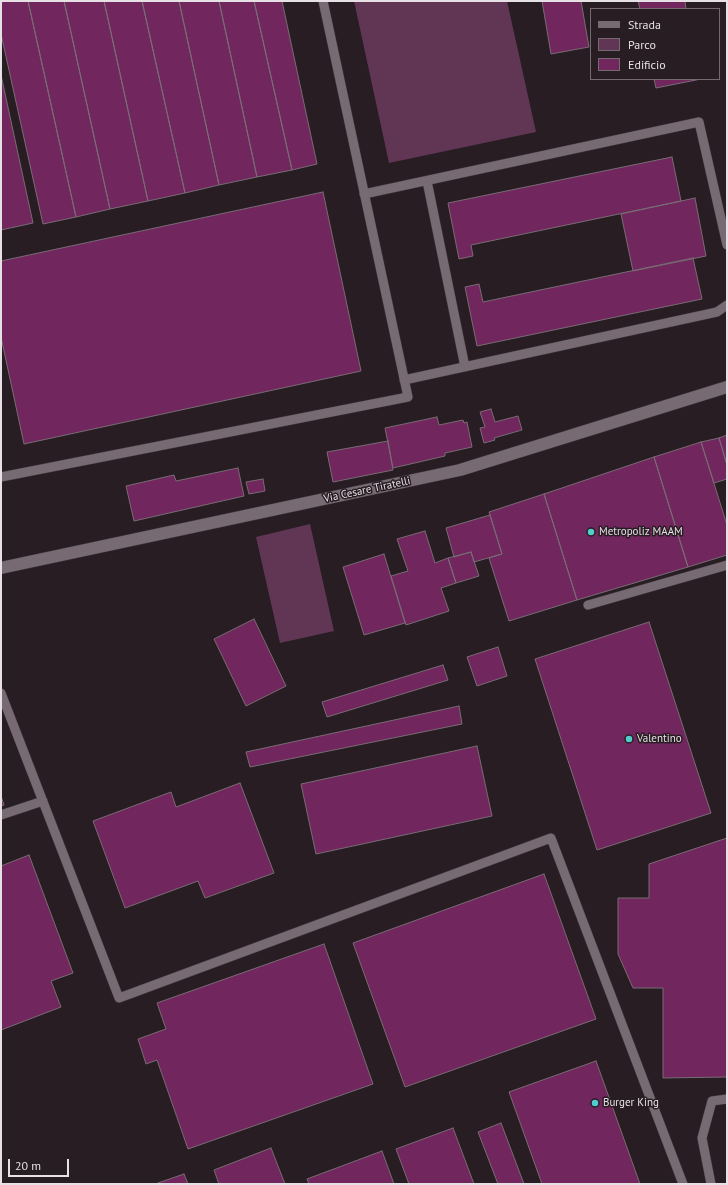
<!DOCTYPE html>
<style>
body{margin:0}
#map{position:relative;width:728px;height:1185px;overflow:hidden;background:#271d23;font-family:"PT Sans",sans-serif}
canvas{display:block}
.frame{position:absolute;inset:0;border:2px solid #e7e0e5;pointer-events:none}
.legend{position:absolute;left:590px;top:8px;width:130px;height:72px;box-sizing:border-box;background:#271d23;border:1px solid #746b71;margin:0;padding:5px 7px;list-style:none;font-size:12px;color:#e7e0e5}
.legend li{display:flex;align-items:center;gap:8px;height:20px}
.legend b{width:20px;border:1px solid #746b71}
.scale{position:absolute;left:8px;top:1159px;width:61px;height:18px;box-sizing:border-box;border:2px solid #e7e0e5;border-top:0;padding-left:5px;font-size:12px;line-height:14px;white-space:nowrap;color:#e7e0e5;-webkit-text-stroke:3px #271d23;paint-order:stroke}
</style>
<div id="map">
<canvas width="728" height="1185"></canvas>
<div class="frame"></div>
<ul class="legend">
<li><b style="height:5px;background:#776a72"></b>Strada</li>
<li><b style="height:11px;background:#613654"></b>Parco</li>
<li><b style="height:11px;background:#71265e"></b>Edificio</li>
</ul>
<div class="scale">20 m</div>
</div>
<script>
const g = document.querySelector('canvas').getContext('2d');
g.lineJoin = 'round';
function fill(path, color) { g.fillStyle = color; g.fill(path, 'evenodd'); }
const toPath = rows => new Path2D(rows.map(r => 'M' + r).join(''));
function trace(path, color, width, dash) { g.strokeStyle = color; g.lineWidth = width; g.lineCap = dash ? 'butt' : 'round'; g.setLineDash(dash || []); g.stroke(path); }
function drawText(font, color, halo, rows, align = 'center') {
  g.font = font + ' "PT Sans",sans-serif'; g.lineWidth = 3; g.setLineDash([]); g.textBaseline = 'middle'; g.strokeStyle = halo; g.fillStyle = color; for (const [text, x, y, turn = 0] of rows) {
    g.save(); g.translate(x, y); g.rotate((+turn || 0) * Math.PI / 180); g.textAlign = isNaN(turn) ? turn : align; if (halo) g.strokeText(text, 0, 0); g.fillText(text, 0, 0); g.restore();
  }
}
const green = toPath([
 [354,1,507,1,536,132,389,163],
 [310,524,334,631,280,643,256,537]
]);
const building = toPath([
 [1,1,28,1,76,217,43,224,1,34,1,1],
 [28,1,64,1,110,209,76,217,28,1],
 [64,1,104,1,148,201,110,209,64,1],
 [104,1,142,1,185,193,148,201,104,1],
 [142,1,179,1,219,185,185,193,142,1],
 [179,1,219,1,257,177,219,185,179,1],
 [219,1,254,1,292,170,257,177,219,1],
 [254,1,282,1,317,164,292,170,254,1],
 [542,1,581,1,589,47,551,54,542,1],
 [638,1,685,1,686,9,640,9,638,1],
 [1,75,33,223,1,230,1,75],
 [654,79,701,79,656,88,654,79],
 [672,157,681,201,471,245,473,256,459,259,448,203,672,157],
 [323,192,361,371,24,444,1,337,1,261,323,192],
 [695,198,706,256,633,271,621,214,695,198],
 [693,258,702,299,477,346,465,287,479,284,483,302,693,258],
 [491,409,495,422,518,416,522,430,494,438,495,440,484,443,480,428,485,427,480,412,491,409],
 [437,417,439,425,463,420,464,423,467,422,472,447,445,453,445,456,393,468,385,428,437,417],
 [727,435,727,465,719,438,727,435],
 [719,438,727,465,727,479,714,483,701,442,719,438],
 [388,441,393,470,333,482,327,452,388,441],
 [701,442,727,525,727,555,688,567,654,457,701,442],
 [654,457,688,567,577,600,544,494,654,457],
 [238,468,244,496,134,521,126,486,174,475,176,481,238,468],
 [263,479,265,491,249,494,246,482,263,479],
 [544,494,577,600,509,621,489,558,502,554,489,512,544,494],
 [490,515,502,554,474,562,471,552,454,557,446,528,490,515],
 [425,531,435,563,448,558,456,583,441,588,449,611,406,625,391,576,408,571,397,539,425,531],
 [471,552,479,576,456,583,448,558,471,552],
 [384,554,405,623,364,635,343,567,384,554],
 [254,619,286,686,246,706,214,639,254,619],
 [649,622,711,813,597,850,535,659,649,622],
 [498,647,507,676,477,686,467,657,498,647],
 [443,665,448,680,327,717,322,702,443,665],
 [459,706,462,724,250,767,246,752,459,706],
 [477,746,492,816,316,854,301,784,477,746],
 [240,783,274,873,205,898,198,881,125,908,93,821,171,792,176,807,240,783],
 [1,796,4,805,1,806,1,796],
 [727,838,727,1077,663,1078,663,988,633,988,618,954,618,898,649,898,649,864,727,838],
 [29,855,73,973,51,981,61,1007,1,1030,1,866,29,855],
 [544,874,596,1019,405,1087,353,943,544,874],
 [324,944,373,1084,188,1149,157,1060,146,1064,138,1039,166,1029,157,1003,324,944],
 [596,1061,640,1184,542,1184,509,1092,596,1061],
 [501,1123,524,1184,498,1184,478,1132,501,1123],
 [453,1128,474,1184,409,1184,396,1149,453,1128],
 [271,1148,285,1184,219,1184,214,1170,271,1148],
 [382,1151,394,1184,309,1184,307,1179,382,1151],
 [184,1174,188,1184,155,1184,184,1174]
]);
const lane = toPath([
 [427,181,465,367],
 [364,194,699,122,727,245],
 [404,380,717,312,727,305],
 [1,477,408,397,323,1],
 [588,605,727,565],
 [1,693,119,998,551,838,683,1184],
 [1,815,43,801],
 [711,1184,702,1138,712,1101,727,1099]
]);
const street = toPath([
 [1,568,460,470,727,387]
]);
const markers = [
 [591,532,4,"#52cdcc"],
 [629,739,4,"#52cdcc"],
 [595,1103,4,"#52cdcc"]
];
const streetNames = [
 ["Via Cesare Tiratelli",367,490,-12]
];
const poiNames = [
 ["Metropoliz MAAM",599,532],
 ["Valentino",637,739],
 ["Burger King",603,1103]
];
fill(green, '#613654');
fill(building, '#71265e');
trace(building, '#796c74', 1);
trace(lane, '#3f373d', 10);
trace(street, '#3f373d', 13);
trace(lane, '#776a72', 9);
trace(street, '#776a72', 12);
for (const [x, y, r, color] of markers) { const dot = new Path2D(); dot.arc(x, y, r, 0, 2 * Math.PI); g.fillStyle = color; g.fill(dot); trace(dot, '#271d23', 1.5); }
drawText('11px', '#e7e0e5', '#271d23', streetNames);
drawText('11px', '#e7e0e5', '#271d23', poiNames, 'left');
</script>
